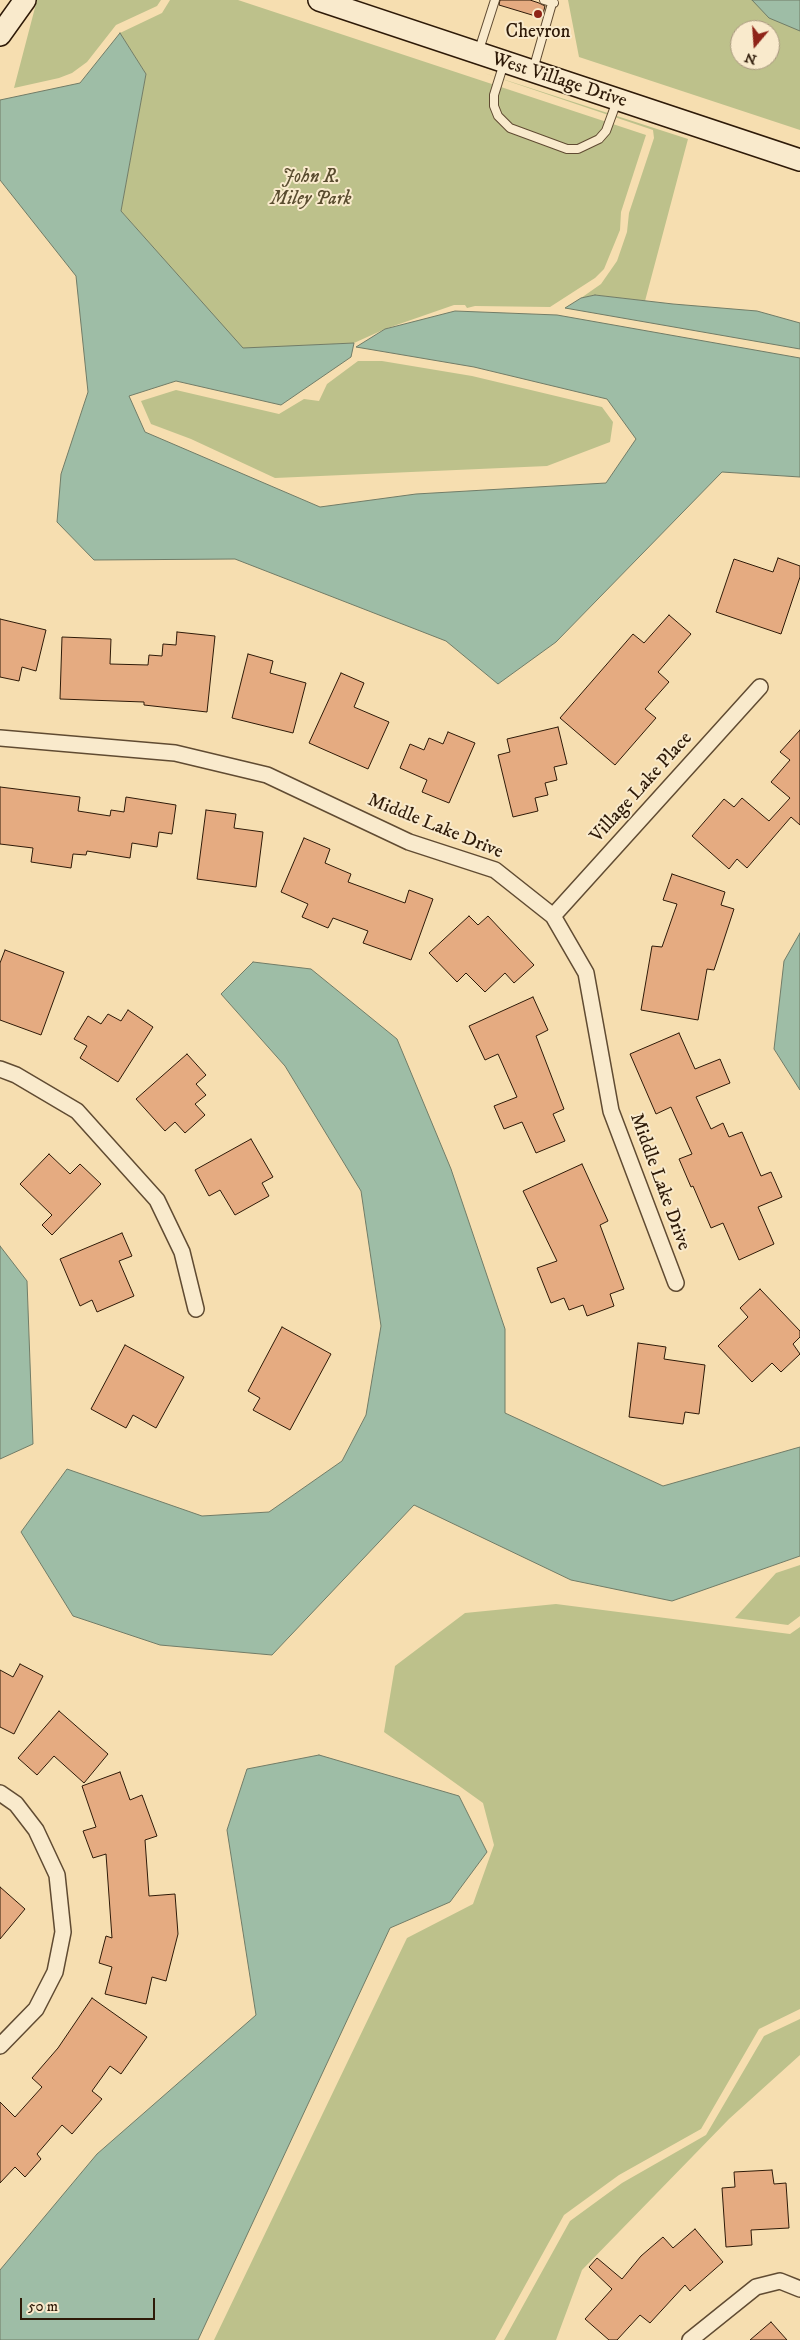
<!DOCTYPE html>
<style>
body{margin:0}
#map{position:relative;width:800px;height:2340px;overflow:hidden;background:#f6deb0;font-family:"IM FELL DW Pica",serif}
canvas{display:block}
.north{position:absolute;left:730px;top:20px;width:50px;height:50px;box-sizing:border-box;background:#f9eacc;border:1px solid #a8977e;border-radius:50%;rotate:198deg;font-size:14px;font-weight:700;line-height:20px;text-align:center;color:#2e1a08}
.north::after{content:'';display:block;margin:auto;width:18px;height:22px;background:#8f2418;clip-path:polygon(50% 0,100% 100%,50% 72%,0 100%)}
.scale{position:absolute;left:20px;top:2298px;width:135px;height:22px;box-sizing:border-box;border:2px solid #2e1a08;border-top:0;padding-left:6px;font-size:15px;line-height:18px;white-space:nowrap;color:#2e1a08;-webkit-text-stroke:4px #f9eacc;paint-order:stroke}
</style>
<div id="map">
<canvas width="800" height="2340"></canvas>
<div class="north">N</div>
<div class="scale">50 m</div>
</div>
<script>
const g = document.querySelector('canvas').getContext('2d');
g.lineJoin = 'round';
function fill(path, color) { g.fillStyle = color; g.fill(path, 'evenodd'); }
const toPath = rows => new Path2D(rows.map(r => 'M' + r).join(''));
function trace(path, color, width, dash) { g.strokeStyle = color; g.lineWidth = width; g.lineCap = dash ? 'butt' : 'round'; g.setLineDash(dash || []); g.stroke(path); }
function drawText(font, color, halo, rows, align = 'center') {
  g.font = font + ' "IM FELL DW Pica",serif'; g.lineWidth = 4; g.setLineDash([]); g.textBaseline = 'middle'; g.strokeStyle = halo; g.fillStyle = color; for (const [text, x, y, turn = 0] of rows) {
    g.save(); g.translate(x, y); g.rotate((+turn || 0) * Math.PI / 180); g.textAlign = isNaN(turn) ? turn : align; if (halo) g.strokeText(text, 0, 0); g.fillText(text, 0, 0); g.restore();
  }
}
const green = toPath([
 [37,0,161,0,157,6,116,25,87,62,72,73,59,78,14,88],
 [170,0,238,0,646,135,621,212,620,230,604,269,595,278,550,307,475,306,467,308,465,305,454,305,385,329,354,343,243,349,121,211,146,74,120,33,162,13],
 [568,0,800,0,800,130,579,57],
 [740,30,770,30,770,60,740,60],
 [484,73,688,139,645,301,595,295,581,298,601,284,617,261,627,232,629,213,654,138,653,130],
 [358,361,382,361,472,376,602,407,613,422,610,442,547,466,275,478,191,439,151,424,141,401,176,390,279,414,304,399,319,401,327,384],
 [800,1565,800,1616,788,1625,735,1618,776,1573],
 [556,1604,790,1634,800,1627,800,2009,759,2029,701,2129,619,2175,564,2215,495,2340,214,2340,407,1938,473,1904,494,1845,483,1803,384,1732,395,1666,465,1613],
 [800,2019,800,2055,729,2119,582,2270,556,2340,504,2340,570,2221,622,2183,706,2135,764,2036]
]);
const water = toPath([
 [752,0,800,0,800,31,769,18,752,0],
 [120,33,146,74,121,211,243,348,354,343,351,357,281,405,176,381,129,396,145,432,320,507,416,494,606,483,636,439,607,399,474,367,356,347,385,329,455,311,557,315,800,358,800,477,722,472,556,642,498,684,446,641,235,559,94,560,57,522,61,474,88,392,76,276,0,180,0,100,80,83,120,33],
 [595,295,673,304,757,311,800,323,800,349,565,308,581,298,595,295],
 [800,933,800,1090,774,1049,784,961,800,933],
 [253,962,311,969,397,1039,451,1169,505,1329,505,1413,663,1486,800,1447,800,1556,672,1601,571,1580,414,1505,272,1655,160,1645,73,1616,21,1532,67,1469,202,1516,269,1512,342,1461,366,1415,381,1326,361,1191,285,1066,221,994,253,962],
 [0,1246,27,1281,33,1444,0,1459,0,1246],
 [319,1755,459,1796,487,1852,450,1902,390,1928,198,2340,0,2340,0,2270,97,2154,256,2015,227,1830,247,1769,319,1755]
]);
const building = toPath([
 [500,0,530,0,539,3,545,6,542,18,499,5,500,0],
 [778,558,800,566,800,577,781,634,716,612,734,559,773,572,778,558],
 [669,615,691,634,658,672,669,682,645,709,656,718,615,765,560,718,633,634,644,643,669,615],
 [0,619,46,630,36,671,22,667,19,681,0,677,0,619],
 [177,632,215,636,207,712,144,705,144,702,60,699,62,637,111,639,110,664,148,665,149,655,162,656,163,644,176,645,177,632],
 [248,654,273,661,270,673,306,683,293,733,232,718,248,654],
 [341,673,364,683,354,707,389,722,368,769,309,743,341,673],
 [558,727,567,764,554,767,557,780,545,783,548,795,535,798,538,811,513,817,498,755,510,752,507,739,558,727],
 [800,730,800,825,791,817,747,868,737,859,729,869,692,836,724,799,734,807,742,798,769,821,790,798,771,782,790,760,780,752,800,730],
 [448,732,475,743,449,803,422,792,427,780,400,768,410,744,424,750,429,738,443,744,448,732],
 [0,787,80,797,78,811,110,816,111,810,124,812,126,797,176,805,172,834,159,832,157,847,132,843,130,858,87,851,86,855,73,854,71,868,31,862,33,848,0,844,0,787],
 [206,810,236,814,234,828,263,832,256,887,197,879,206,810],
 [304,838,330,849,325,863,351,874,348,882,405,903,409,890,433,899,411,960,363,943,368,931,333,918,328,928,302,917,308,904,281,892,304,838],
 [672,874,725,892,721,905,734,909,714,970,707,969,698,1020,641,1010,652,946,662,947,677,904,663,900,672,874],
 [469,916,478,925,488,916,534,965,514,983,505,973,485,992,466,973,457,982,429,953,469,916],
 [5,950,64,972,41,1035,0,1020,0,963,5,950],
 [533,997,548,1030,536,1036,564,1109,553,1114,565,1141,536,1153,522,1122,504,1129,494,1106,517,1097,498,1054,485,1060,469,1026,533,997],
 [128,1010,153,1027,118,1082,80,1058,87,1046,74,1039,88,1016,101,1024,108,1014,121,1021,128,1010],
 [679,1033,695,1069,720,1059,730,1083,696,1097,711,1129,723,1123,729,1137,742,1132,761,1176,771,1172,782,1197,758,1207,774,1244,739,1260,723,1223,711,1228,693,1186,691,1187,679,1159,692,1154,671,1107,656,1114,630,1054,679,1033],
 [187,1054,206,1075,196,1084,206,1095,195,1104,205,1115,185,1133,175,1122,165,1131,136,1099,187,1054],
 [251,1139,273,1177,262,1183,269,1196,235,1215,220,1190,209,1196,195,1170,251,1139],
 [49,1154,70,1174,80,1164,101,1184,52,1235,42,1225,52,1215,20,1184,49,1154],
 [582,1164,608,1221,600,1225,624,1289,610,1294,614,1306,587,1316,583,1305,569,1310,564,1298,551,1303,537,1268,557,1261,523,1191,582,1164],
 [122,1233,132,1256,119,1261,134,1296,97,1312,92,1300,80,1306,60,1259,122,1233],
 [760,1289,800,1331,800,1337,793,1344,800,1354,781,1372,772,1363,752,1382,718,1346,748,1317,740,1308,760,1289],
 [282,1327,331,1354,290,1430,253,1410,260,1398,248,1391,282,1327],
 [638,1343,666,1347,664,1359,705,1365,699,1414,685,1412,683,1424,629,1417,638,1343],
 [125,1345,184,1377,156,1428,133,1415,126,1428,91,1409,125,1345],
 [20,1664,43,1676,14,1734,0,1727,0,1670,13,1677,20,1664],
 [59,1711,108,1754,84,1783,54,1756,37,1775,18,1758,59,1711],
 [120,1772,130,1800,142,1795,157,1836,145,1840,149,1896,175,1894,178,1934,166,1981,152,1977,146,2004,105,1994,112,1967,99,1963,106,1936,112,1938,106,1854,93,1858,83,1831,96,1827,82,1786,120,1772],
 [0,1887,25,1909,0,1939,0,1887],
 [92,1998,147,2037,121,2074,110,2066,92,2091,102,2099,72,2134,62,2125,37,2154,41,2159,25,2177,15,2167,0,2183,0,2102,15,2117,42,2087,32,2078,58,2048,92,1998],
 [772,2170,774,2184,786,2183,789,2228,751,2230,752,2245,726,2247,722,2188,735,2187,734,2172,772,2170],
 [695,2229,723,2262,690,2291,685,2285,650,2323,640,2315,617,2340,609,2340,585,2319,612,2289,589,2267,597,2258,622,2279,641,2256,663,2237,673,2248,695,2229],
 [771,2322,787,2340,750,2340,771,2322]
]);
const lane = toPath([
 [544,0,554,3],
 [478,53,495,0],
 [504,63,494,95,494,106,498,116,510,128,567,149,578,149,599,139,606,131,617,101],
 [533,70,553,0]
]);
const street = toPath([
 [0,738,175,753,267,775,409,842,495,870,553,916,586,973,611,1111,676,1283],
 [553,916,760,687],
 [0,1069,16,1075,77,1111,157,1200,182,1252,196,1309],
 [0,1793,16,1804,36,1830,57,1875,63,1932,55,1972,36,2009,0,2046],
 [690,2340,756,2287,780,2281,800,2289]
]);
const secondary = toPath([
 [319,0,800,160],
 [0,35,25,0]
]);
const markers = [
 [538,14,5,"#8f2418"]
];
const poiNames = [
 ["Chevron",538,33]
];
const streetNames = [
 ["West Village Drive",559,81,18],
 ["Village Lake Place",642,788,-48],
 ["Middle Lake Drive",435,827,22],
 ["Middle Lake Drive",659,1182,70]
];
const parkNames = [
 ["John R.",311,178],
 ["Miley Park",311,200]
];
fill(green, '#bdc18b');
fill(water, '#9ebda6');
trace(water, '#717c67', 1);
fill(building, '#e5ab81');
trace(building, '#2e1a08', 1);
trace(lane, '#604b32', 10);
trace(street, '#604b32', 18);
trace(secondary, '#2e1a08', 24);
trace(lane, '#f9eacc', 8);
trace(street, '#f9eacc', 15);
trace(secondary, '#f9eacc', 21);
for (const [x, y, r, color] of markers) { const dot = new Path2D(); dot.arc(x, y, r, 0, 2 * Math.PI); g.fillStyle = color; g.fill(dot); trace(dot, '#f9eacc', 2); }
drawText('19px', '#2e1a08', '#f9eacc', poiNames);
drawText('19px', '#2e1a08', '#f9eacc', streetNames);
drawText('italic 19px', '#594c2f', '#f9eacc', parkNames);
</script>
